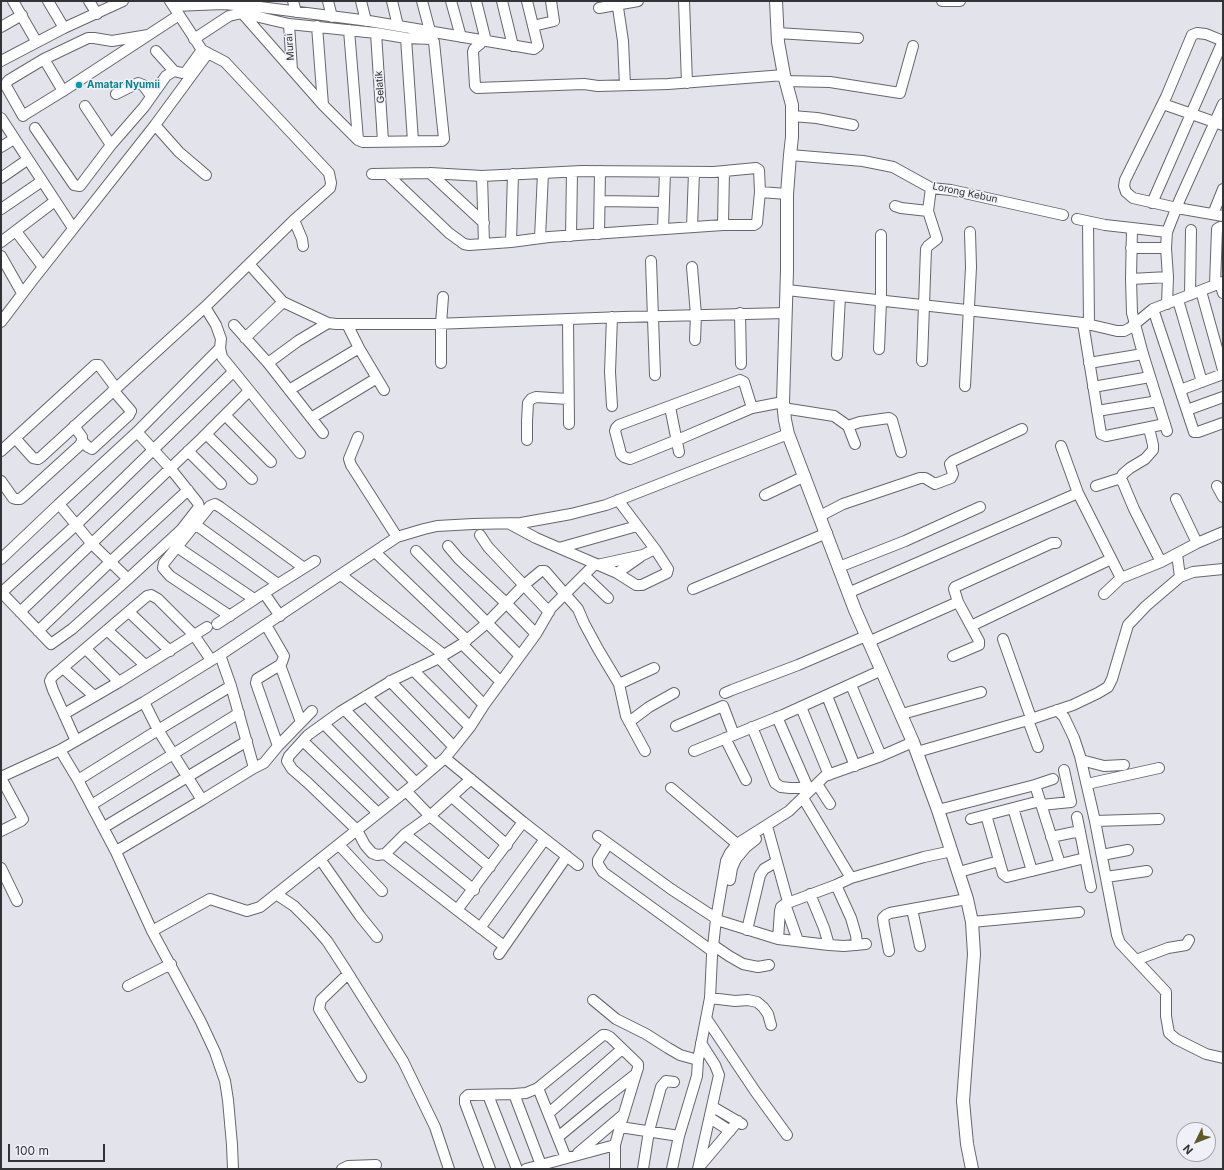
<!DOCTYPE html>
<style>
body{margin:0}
#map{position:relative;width:1224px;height:1170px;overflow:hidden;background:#e3e4eb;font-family:Inter,sans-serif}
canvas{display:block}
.frame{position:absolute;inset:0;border:2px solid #323336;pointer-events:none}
.north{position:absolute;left:1176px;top:1122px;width:40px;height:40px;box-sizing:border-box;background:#f0f1f8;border:1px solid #a4a5aa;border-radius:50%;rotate:227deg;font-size:11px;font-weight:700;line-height:16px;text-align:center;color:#323336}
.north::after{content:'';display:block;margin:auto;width:14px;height:18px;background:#605a27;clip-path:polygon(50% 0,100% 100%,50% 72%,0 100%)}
.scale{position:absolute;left:8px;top:1144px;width:97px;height:18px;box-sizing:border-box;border:2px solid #323336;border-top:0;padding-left:5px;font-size:12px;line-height:14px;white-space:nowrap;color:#323336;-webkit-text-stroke:3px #f0f1f8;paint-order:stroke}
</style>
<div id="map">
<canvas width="1224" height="1170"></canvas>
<div class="frame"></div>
<div class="north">N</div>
<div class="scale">100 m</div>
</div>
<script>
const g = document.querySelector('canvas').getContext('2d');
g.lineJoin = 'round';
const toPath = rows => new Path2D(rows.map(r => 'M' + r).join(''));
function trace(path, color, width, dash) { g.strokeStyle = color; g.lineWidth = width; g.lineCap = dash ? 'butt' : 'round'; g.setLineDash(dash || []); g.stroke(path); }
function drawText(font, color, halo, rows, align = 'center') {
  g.font = font + ' Inter,sans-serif'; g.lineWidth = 3; g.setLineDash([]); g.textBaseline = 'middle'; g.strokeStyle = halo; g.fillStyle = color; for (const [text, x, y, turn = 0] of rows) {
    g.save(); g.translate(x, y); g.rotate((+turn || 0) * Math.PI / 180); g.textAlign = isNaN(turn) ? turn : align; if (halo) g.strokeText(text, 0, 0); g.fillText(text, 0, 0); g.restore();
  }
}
const minor = toPath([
 [13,1,36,41],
 [48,1,64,28],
 [89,1,97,14],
 [293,1,296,12],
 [328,1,332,17],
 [361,1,366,21],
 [392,1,398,26],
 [422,1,430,31],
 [451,1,461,37],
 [476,1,486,41],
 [502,1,513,46],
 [617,1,623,41,625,85],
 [684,1,687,83],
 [942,1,960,1],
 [174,6,223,4,260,7,369,21,534,49,538,46,527,1],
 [599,8,638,1],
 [289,24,292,70],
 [317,26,323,105],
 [533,26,554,21,551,1],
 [1,27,22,15],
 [349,30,358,140],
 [376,33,383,141],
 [777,33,858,38],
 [148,35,112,41,94,38,88,38,44,59,9,80,7,82,6,86,23,116,24,115,63,91,179,15],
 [406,38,413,141],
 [194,39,229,16,242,13,289,24,376,33,406,38,432,39,434,42,444,139,442,141,363,142,358,140,323,105,242,13],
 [481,40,480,44,474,49,473,52,475,86,477,88,584,84,598,86,668,84,784,75],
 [1223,41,1206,34,1197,33,1192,35,1166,97,1125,180,1124,186,1126,192,1133,198,1177,208,1223,216],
 [156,51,174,71],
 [44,59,63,91],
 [1,61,64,28,123,1],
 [785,81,830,82,900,93,913,46],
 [116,94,138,83,143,85,151,96],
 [1163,104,1223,125],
 [85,106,111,145],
 [792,116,817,118,853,125],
 [1,118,73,228],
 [155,125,179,152,206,175],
 [35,128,74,185,80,186,111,145,144,107,166,76,174,71,182,73,186,72,202,50],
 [1,147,14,139],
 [790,155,863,161,893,167,931,188,951,190,1063,215],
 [430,173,484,223],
 [372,174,430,173,482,176,582,171,714,172,756,168,759,170,760,192,757,223,754,225,723,225,549,237,511,242,469,245,464,244,449,233,387,174],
 [482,176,484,244],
 [1,178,27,160],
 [760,192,787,194],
 [600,201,664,202],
 [1152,203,1223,41],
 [895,206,901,208,928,211],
 [1,209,42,181],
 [1213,214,1223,189],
 [1077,219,1105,225,1132,228,1131,279,1132,313,1143,354,1167,431],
 [294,220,302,239,303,246],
 [1088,222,1089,324],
 [723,225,724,171],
 [692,227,694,172],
 [1132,228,1167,232],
 [663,229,665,172],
 [18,234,43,267],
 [599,234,600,171],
 [571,236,572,172],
 [540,238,543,173],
 [1,242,55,201],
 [511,242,513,174],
 [1131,248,1166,248],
 [1,256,22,293],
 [651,261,655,375],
 [249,264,283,302,328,323,336,324,434,324,623,317,786,313],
 [692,267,696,315,695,340],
 [1131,279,1168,277],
 [1220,283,1223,293],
 [1215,285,1217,229,1220,227,1223,227],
 [787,290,1083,323,1117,331,1124,331,1130,328,1153,309,1223,282],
 [1201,291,1223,370],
 [1190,295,1191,230],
 [1178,300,1202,382],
 [1167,304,1168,277,1166,248,1167,232,1180,199,1223,104],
 [205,307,216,325,221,339,220,348,222,357,300,453],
 [1153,309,1194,432,1198,432,1223,423],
 [740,313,741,364],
 [612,317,610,372,612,406],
 [568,319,569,424],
 [1,322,32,281,155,125,208,53],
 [1083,323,1101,434,1106,436,1165,424],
 [347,324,359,348,384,390],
 [234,325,268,363,323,433],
 [245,338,283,302],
 [879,349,881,301,881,235],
 [837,355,840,296],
 [922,361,926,249,928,246,937,239,928,211,931,188],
 [268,363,298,341,328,323],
 [441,363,441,324,443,297],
 [1089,363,1143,354],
 [965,386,971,267,970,232],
 [1093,387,1150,377],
 [289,390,359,348],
 [1180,390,1223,374],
 [670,407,679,452],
 [752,408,744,382,740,380,619,425,616,428,615,431,619,446,621,454,624,457,630,459,682,438,752,408,783,402],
 [783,408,834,416,848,426,855,444],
 [1187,410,1223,397],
 [1097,411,1158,401],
 [225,415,271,462],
 [311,418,377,378],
 [848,426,860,422,889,418,892,420,901,452],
 [1149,428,1153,445,1153,450,1145,459,1130,468,1123,474,1121,478,1134,509,1161,562],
 [137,432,170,468,198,503,199,507,181,530,128,579,92,544,59,504,137,432,220,348],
 [206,434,252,479],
 [358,437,349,459,351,465,397,537],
 [15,438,33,458,38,459,41,457,205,307,294,220,330,188,331,183,329,173,225,62,202,50,170,1],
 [527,440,527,421,528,403,531,399,536,397,568,399],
 [82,441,88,447,92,449,129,415,131,411,113,390],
 [1061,446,1078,493,1121,578],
 [1,451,95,365,99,365,101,368,116,388],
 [188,451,221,484],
 [1,481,13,498,16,499,20,499,25,495,80,445,82,441,82,437,74,426],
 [1096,486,1121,478],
 [1217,486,1223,497],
 [765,495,805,476],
 [1176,499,1197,543],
 [820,516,843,504,920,478,925,478,935,484,951,478,953,474,950,464,953,461,1022,429],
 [510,524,536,538,617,573,636,585,642,585,667,573,668,569,655,549,618,500],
 [196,525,278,584],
 [480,535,488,547,549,612],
 [448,546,459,559,506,603,536,634],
 [177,547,254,599],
 [559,548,637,526],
 [416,551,520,656],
 [375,552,467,640],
 [1,559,59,504],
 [597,565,643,555,655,549],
 [839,567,905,541,980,507],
 [617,573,640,557],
 [341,575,444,655],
 [584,575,608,598],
 [1180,577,1193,572,1223,569],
 [693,589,827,533],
 [1,592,51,644,72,629,128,579],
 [1,593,76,525,233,372],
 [264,593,280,616],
 [848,593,1078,493],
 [1104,594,1121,578,1161,562,1197,543,1223,532],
 [20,612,202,438,249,391],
 [129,612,170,651],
 [230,616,170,576,163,568,164,563,210,506,215,504,220,507,304,568],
 [217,624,264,593,315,561],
 [971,626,1111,559],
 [107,630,145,665],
 [38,631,110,562,188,490],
 [1003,639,1031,718],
 [868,642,958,602],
 [462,644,501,682],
 [86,649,119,682],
 [953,656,979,645,979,641,971,626,958,602,954,589,955,587,1052,543,1056,543],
 [439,658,484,705],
 [280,665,301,722],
 [63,668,94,696],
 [413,670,470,727],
 [390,681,454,747],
 [619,684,654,668],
 [851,685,881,756],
 [725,693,732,690,798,665,866,636],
 [366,696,435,766],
 [827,696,855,766],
 [144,702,158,730,202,800,254,768,231,686,220,655],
 [801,707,829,775],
 [345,710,416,783],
 [1057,710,1064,717,1074,738,1080,756,1095,821,1117,935,1120,943,1166,992,1166,1016,1169,1033,1176,1039,1206,1054,1223,1058],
 [64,714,119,682,207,627],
 [902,714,981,692],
 [777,717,808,788],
 [1028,720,1038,747],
 [629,722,649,707,674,693],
 [324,724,397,798],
 [676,726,723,706,734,735],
 [752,727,775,783,781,787,790,788,808,788,809,791],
 [725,738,746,780],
 [76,741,53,690,50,681,52,677,147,596,151,595,158,599,194,635,211,660],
 [303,741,378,813],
 [278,746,312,711],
 [60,750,78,780,116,852,152,931,201,1022,215,1052,225,1081,228,1100,232,1145,233,1169],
 [694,751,783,715,882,670],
 [917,752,1028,720,1073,705,1098,693,1108,687,1112,679,1128,625,1146,606,1180,577,1177,554],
 [445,758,523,822,578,865],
 [1081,760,1104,766,1124,765],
 [254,768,264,763,278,746,256,683,257,679,280,665,282,662,284,656,266,625],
 [1,777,60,750,144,702,220,655,397,537,424,529,437,526,473,524,521,523,571,514,606,505,788,434],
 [1,778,23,819,21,821,1,831],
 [471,779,430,816,405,834,385,854,377,855,372,853,365,845,357,830,308,783,292,769,287,761,289,756,308,735,340,712,393,680,439,658,462,644,487,623,524,585,541,571,545,571,578,609,584,623,598,649,619,684,626,716,645,751],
 [78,780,158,730,231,686],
 [817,784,830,804],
 [1087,784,1159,768],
 [1035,785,1060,864],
 [671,788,737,844],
 [406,791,430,816,490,867],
 [452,797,507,845],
 [803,798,851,878],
 [93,804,239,713],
 [1041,805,1071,802,1064,770],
 [1013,808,1032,871],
 [938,810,1035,785,1053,779],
 [986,815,1003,874,1007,877,1085,858],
 [1077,817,1091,887],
 [971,819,1040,801],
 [1095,821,1159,819],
 [106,826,247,741],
 [767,826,788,902],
 [405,834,474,890],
 [598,836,671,889,720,921,778,939,829,945,844,946,866,944],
 [1051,837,1080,831],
 [608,844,598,860,598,864,603,872,712,951],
 [339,845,382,891],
 [118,850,202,800],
 [385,854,457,910,523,822],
 [1102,855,1128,850],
 [320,859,360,916,377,937],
 [1,868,17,901],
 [959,872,999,861],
 [1106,877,1147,871],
 [730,880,732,868,736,859,746,847,756,839],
 [836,885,851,918,856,935,857,945],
 [276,894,294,906,312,924,327,941,344,967,403,1061,435,1127,449,1169],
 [810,894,824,928,829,945],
 [785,904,798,941],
 [912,909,920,946],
 [457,910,504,946],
 [972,922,1079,912],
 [480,928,545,839],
 [747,930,760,875,764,869,776,862],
 [152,931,210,899,247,911,260,907,416,783,445,758,454,747,470,727,484,705,536,634,551,608,595,564],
 [778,939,780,911,781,907,785,904,836,885,851,878,924,857,952,851],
 [713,945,729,956,743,964,758,967,769,965],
 [889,951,884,925,883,918,886,915,890,913,967,899],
 [499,954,567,856],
 [1136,960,1168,948,1186,945,1189,940],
 [348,974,321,1000,319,1009,361,1077],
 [128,986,171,964],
 [710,998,735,1001,748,1000,757,1002,763,1007,768,1014,771,1025],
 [593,1000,616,1019,646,1034,668,1048,680,1055,698,1060],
 [706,1018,755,1091,787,1135],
 [538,1088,603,1035,606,1035,610,1037,638,1064,638,1068,636,1074,604,1099,558,1137],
 [514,1094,541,1165],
 [488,1095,517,1169],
 [713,1107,742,1124],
 [549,1113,622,1049],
 [710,1118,730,1131],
 [622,1120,636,1074],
 [578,1153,624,1114],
 [700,1166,738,1121],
 [342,1169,348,1166,376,1165],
 [490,1169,465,1103,465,1098,468,1095,514,1094,526,1093,538,1088,566,1158],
 [526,1169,615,1145],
 [615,1169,615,1145,620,1127,679,1136],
 [643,1169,649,1131,661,1087,666,1081,674,1082],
 [672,1169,679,1136,697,1076,698,1060,710,998,712,956,716,919,726,861,730,853,737,844,789,811,825,776,881,756,913,742],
 [698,1169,719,1075,715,1065,701,1043]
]);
const major = toPath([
 [776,1,778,42,784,75,792,105,792,137,790,155,787,194,787,271,783,402,785,420,788,434,855,610,913,742,938,810,967,899,972,922,974,954,963,1101,967,1144,972,1169]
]);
const markers = [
 [79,85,4,"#0f9aa8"]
];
const streetNames = [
 ["Murai",290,47,-94],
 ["Gelatik",380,87,-94],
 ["Lorong Kebun",965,193,12]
];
const cultureNames = [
 ["Amatar Nyumii",87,85]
];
trace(minor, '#66676d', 12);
trace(major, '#66676d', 14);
trace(minor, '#fff', 10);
trace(major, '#fff', 12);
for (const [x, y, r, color] of markers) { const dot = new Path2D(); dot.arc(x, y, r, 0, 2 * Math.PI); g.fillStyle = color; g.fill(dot); trace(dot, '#f0f1f8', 1.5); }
drawText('10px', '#323336', '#f0f1f8', streetNames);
drawText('bold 10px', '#0d838f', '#f0f1f8', cultureNames, 'left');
</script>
